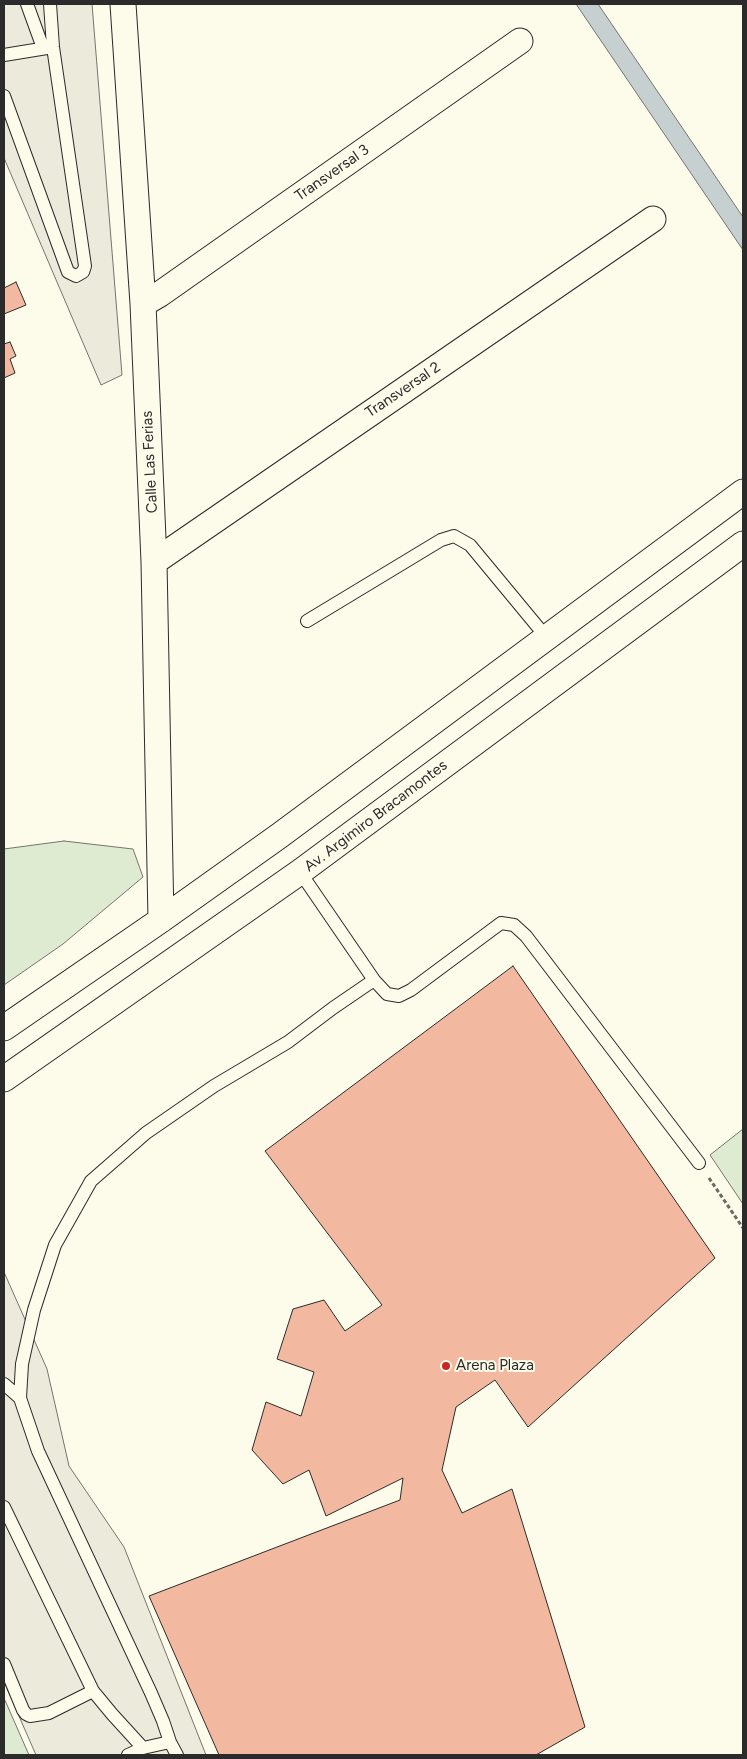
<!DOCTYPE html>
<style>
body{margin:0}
#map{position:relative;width:747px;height:1759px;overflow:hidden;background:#fdfbea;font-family:Figtree,sans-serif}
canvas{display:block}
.frame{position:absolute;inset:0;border:5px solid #2b2b2b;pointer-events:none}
</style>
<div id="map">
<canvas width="747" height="1759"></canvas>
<div class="frame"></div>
</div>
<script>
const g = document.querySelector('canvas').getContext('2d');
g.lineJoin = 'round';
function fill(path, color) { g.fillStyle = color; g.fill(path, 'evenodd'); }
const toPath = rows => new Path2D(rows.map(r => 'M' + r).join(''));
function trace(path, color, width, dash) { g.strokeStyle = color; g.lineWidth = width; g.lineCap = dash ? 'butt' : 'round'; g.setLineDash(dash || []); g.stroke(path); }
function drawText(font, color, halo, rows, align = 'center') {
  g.font = font + ' Figtree,sans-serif'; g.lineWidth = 4; g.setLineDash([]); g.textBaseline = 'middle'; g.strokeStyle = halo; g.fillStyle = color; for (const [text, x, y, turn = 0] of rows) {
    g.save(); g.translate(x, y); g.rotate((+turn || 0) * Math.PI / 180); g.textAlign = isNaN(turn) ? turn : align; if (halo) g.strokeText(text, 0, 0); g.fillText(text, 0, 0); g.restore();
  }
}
const green = toPath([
 [64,841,133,849,143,877,63,944,4,985,4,849,64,841],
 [743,1129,743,1204,710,1155,743,1129],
 [4,1698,29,1755,4,1755,4,1698]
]);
const parking = toPath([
 [4,4,92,4,122,375,101,385,4,158,4,4],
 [4,1272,47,1369,69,1466,124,1547,206,1755,36,1755,4,1682,4,1272]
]);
const water = toPath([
 [576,4,598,4,743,217,743,250,576,4]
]);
const building = toPath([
 [16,282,26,305,4,314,4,288,16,282],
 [10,342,16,356,10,359,15,373,4,378,4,344,10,342],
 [513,966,715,1258,528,1427,495,1380,456,1407,442,1470,462,1513,512,1489,585,1727,536,1755,219,1755,149,1596,400,1500,403,1478,326,1516,309,1470,283,1484,252,1450,266,1402,301,1416,314,1372,277,1359,293,1309,324,1300,345,1331,382,1305,265,1151,513,966]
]);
const path = toPath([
 [709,1178,743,1228]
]);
const service = toPath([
 [27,4,43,48],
 [4,55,53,47],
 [4,96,68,272,76,276,83,272,85,266,53,47,50,4],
 [307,621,441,540,454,536,470,545,547,638],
 [300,872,374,980,387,994,399,996,411,990,501,923,514,925,526,936,699,1163],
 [4,1384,20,1398],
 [4,1507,93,1691],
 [4,1664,23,1710,26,1714,30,1716,49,1713,93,1691,112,1714,143,1748],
 [128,1755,143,1748,170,1742],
 [177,1755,170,1742,163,1721,151,1693,38,1451,20,1398,22,1364,34,1310,55,1245,91,1181,146,1133,214,1086,288,1042,333,1008,374,980]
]);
const minor = toPath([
 [123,4,143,304,154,562,161,920],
 [143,304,160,294,520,41],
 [154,562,653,219],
 [4,1028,161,920,279,836,743,492],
 [4,1079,300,872,743,544]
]);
const markers = [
 [446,1366,5,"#c62828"]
];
const streetNames = [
 ["Transversal 3",332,173,-35],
 ["Transversal 2",403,390,-34],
 ["Calle Las Ferias",150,462,-93],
 ["Av. Argimiro Bracamontes",376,816,-37]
];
const poiNames = [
 ["Arena Plaza",456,1366]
];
fill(green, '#deebd1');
trace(green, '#74746e', 1);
fill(parking, '#eceadb');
trace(parking, '#74746e', 1);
fill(water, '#c7d0d0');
trace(water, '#74746e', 1);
fill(building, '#f2b8a0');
trace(building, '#2b2b2b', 1);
trace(service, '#2b2b2b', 14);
trace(minor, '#2b2b2b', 27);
trace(path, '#6a6964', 3, [4, 2.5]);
trace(service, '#fdfbea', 12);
trace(minor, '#fdfbea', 25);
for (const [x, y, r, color] of markers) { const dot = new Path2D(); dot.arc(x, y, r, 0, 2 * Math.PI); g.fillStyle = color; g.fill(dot); trace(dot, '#fdfbea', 2); }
drawText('15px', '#2b2b2b', '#fdfbea', streetNames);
drawText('15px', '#2b2b2b', '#fdfbea', poiNames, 'left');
</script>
